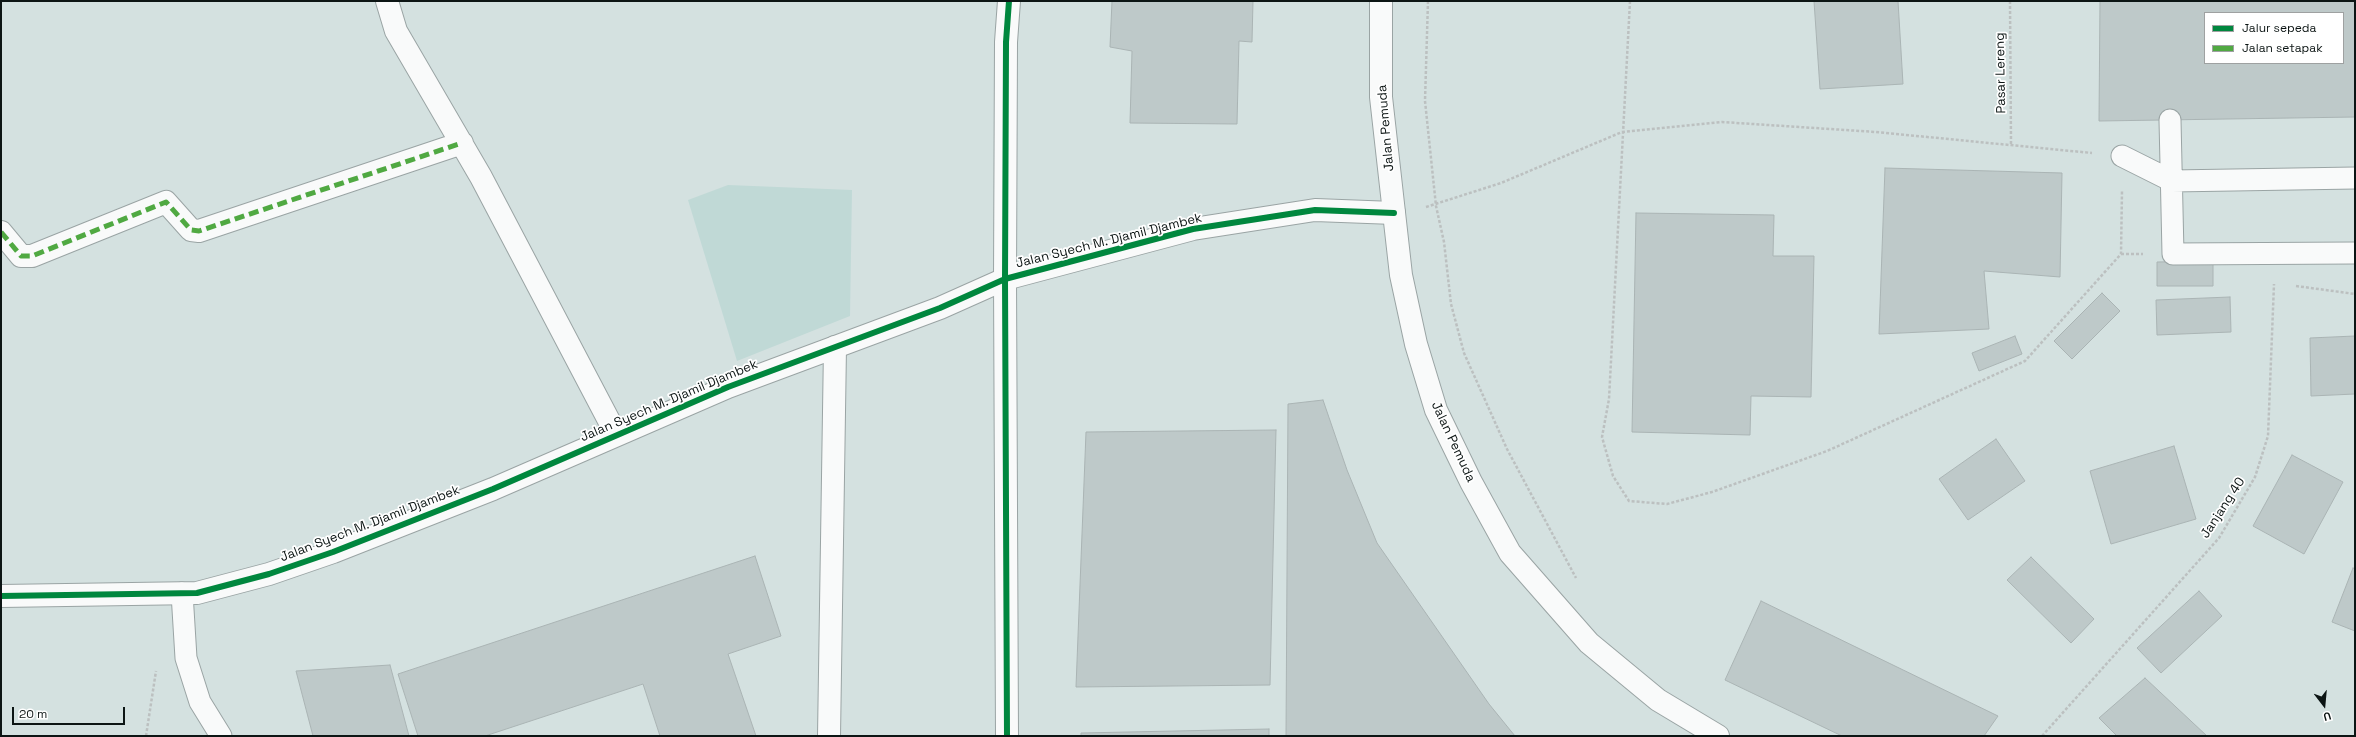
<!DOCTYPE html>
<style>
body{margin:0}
#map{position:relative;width:2356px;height:737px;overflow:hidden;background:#d4e1e0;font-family:"Space Grotesk",sans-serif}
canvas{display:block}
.frame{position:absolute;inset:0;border:2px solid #0c1514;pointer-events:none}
.legend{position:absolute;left:2204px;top:12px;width:140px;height:52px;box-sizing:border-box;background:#fff;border:1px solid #9ea1a1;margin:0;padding:5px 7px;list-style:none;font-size:12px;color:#0c1514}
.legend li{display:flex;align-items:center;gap:8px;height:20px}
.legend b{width:20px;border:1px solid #9ea1a1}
.north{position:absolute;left:2304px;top:685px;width:40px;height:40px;-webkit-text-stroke:3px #fff;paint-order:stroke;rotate:164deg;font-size:11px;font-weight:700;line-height:16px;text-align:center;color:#0c1514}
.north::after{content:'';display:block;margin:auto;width:14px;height:18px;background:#0c1514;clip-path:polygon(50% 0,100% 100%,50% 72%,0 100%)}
.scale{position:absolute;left:12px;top:707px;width:113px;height:18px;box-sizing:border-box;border:2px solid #0c1514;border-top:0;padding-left:5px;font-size:12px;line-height:14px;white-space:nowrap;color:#0c1514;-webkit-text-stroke:3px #fff;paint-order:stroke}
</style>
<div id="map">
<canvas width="2356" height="737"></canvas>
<div class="frame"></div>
<ul class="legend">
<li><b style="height:5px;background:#00873e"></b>Jalur sepeda</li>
<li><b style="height:5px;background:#50a942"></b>Jalan setapak</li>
</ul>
<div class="north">U</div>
<div class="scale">20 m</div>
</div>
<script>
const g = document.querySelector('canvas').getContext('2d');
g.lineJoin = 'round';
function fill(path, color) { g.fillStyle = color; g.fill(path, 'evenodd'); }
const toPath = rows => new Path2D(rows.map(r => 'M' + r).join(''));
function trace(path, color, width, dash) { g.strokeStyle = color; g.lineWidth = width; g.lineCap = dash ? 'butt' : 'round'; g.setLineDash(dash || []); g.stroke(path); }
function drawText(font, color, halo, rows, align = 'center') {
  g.font = font + ' "Space Grotesk",sans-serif'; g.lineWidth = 3.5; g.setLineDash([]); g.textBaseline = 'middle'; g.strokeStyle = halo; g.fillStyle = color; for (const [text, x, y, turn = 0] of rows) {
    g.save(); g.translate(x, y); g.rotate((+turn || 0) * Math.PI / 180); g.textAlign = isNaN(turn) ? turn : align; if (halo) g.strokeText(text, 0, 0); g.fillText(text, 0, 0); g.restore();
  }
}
const built = toPath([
 [728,185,852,190,850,316,737,361,688,200]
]);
const building = toPath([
 [1112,1,1253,1,1252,42,1239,41,1237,124,1130,123,1132,51,1110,47,1112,1],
 [1814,1,1898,1,1903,84,1820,89,1814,1],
 [2100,1,2355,1,2355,117,2099,121,2100,1],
 [2205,13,2343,13,2343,63,2205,63,2205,13],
 [1885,168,2062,173,2060,277,1984,271,1989,329,1879,334,1885,168],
 [1636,213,1774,215,1773,256,1814,256,1811,397,1751,396,1750,435,1632,432,1636,213],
 [2213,261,2213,286,2157,286,2157,262,2213,261],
 [2102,293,2120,311,2072,359,2054,341,2102,293],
 [2230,297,2231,332,2157,335,2156,300,2230,297],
 [2015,336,2022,354,1979,371,1972,353,2015,336],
 [2355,336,2355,394,2311,396,2310,338,2355,336],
 [1323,400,1347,470,1377,543,1489,704,1515,736,1286,736,1288,404,1323,400],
 [1276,430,1270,685,1076,687,1086,432,1276,430],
 [1996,439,2025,481,1968,520,1939,479,1996,439],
 [2174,446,2196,519,2111,544,2090,471,2174,446],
 [2292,455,2343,482,2304,554,2253,526,2292,455],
 [755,556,781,636,728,654,756,736,660,736,643,684,485,736,418,736,398,674,755,556],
 [2031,557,2094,619,2071,643,2007,580,2031,557],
 [2353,568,2355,569,2355,631,2332,622,2353,568],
 [2199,591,2222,616,2161,673,2137,648,2199,591],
 [1761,601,1998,716,1984,736,1842,736,1725,680,1761,601],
 [390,665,409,736,313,736,296,671,390,665],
 [2145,678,2207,736,2117,736,2099,718,2145,678],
 [1269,729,1269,736,1081,736,1081,733,1269,729]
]);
const path = toPath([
 [1428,1,1425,101,1436,206,1444,242,1451,304,1464,353,1507,449,1576,578],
 [1630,1,1609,399,1602,437,1613,476,1629,501,1667,504,1712,492,1827,451,2025,361,2121,254,2122,190],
 [2010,1,2011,145],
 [1426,207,1501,183,1622,132,1722,122,1876,132,2092,153],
 [2121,254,2143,254],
 [2296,286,2355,294],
 [146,736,156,671],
 [2042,736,2219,538,2255,477,2268,436,2274,284]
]);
const lane = toPath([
 [2170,120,2173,254,2355,253],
 [2122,156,2172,181,2355,178],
 [182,593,186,658,200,702,221,736]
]);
const street = toPath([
 [387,1,396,31,481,177,616,434],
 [1,232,21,256,32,256,166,202,191,230,199,231,462,143],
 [829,736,835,347],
 [1007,736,1005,279,1006,42,1009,1]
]);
const secondary = toPath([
 [1,596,197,593,269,574,333,552,493,489,728,387,940,308,1005,279,1193,229,1315,210,1394,213]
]);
const primary = toPath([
 [1381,1,1381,97,1401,275,1416,344,1436,410,1471,482,1510,553,1589,643,1658,700,1718,736]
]);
const quiet = toPath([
 [1,232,21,256,32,256,166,202,191,230,199,231,462,143]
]);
const cycleway = toPath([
 [1,596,197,593,269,574,333,552,493,489,728,387,940,308,1005,279,1193,229,1315,210,1394,213],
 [1007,736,1005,279,1006,42,1009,1]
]);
const streetNames = [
 ["Pasar Lereng",2001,73,-91],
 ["Jalan Pemuda",1386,128,-95],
 ["Jalan Syech M. Djamil Djambek",1109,241,-14],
 ["Jalan Syech M. Djamil Djambek",669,401,-23],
 ["Jalan Pemuda",1453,442,65],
 ["Janjang 40",2223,508,-57],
 ["Jalan Syech M. Djamil Djambek",370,524,-21]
];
fill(built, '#c0d9d6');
fill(building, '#bec9c9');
trace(building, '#aab4b4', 1);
trace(lane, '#9aa4a4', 23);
trace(street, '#9aa4a4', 24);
trace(secondary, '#9aa4a4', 24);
trace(primary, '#9aa4a4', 24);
trace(path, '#bcc0c0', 2.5, [3, 2]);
trace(lane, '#f9fafa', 21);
trace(street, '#f9fafa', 22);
trace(secondary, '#f9fafa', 22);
trace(primary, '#f9fafa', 22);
trace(quiet, '#50a942', 5, [10, 5]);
trace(cycleway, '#00873e', 6);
drawText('13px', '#0c1514', '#fff', streetNames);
</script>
